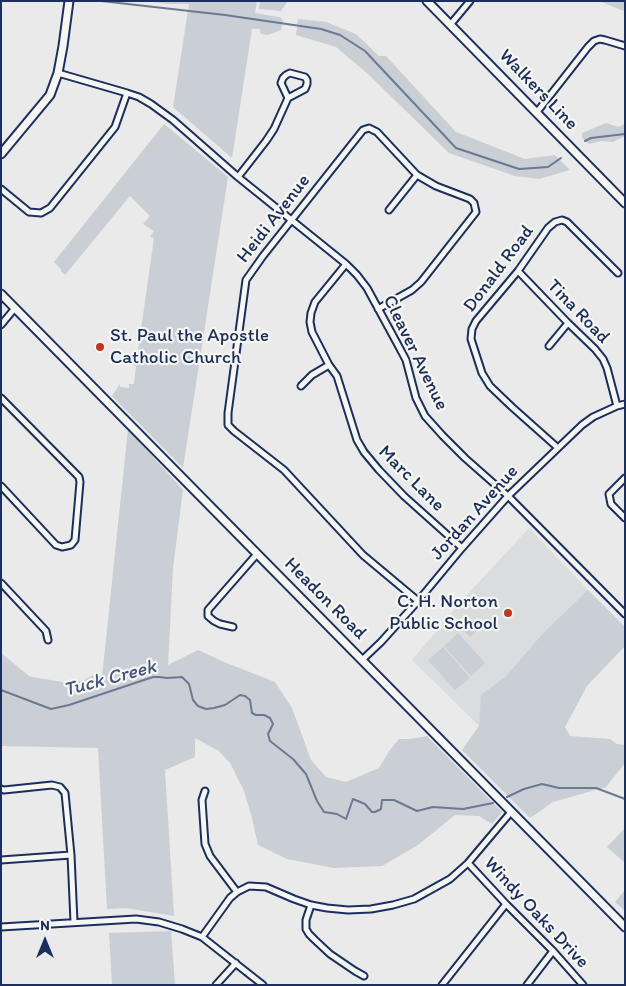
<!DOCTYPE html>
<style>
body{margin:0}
#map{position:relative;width:626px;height:986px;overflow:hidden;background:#e9eae9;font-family:Itim,sans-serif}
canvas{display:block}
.frame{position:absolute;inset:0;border:2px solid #1b2f5e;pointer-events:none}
.north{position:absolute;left:20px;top:916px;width:50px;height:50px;-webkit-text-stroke:4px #f6f6f2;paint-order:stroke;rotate:0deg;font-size:14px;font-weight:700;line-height:20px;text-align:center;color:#1b2f5e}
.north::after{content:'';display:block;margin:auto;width:18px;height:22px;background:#1b2f5e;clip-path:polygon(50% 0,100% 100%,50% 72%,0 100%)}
</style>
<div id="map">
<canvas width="626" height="986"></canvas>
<div class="frame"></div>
<div class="north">N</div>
</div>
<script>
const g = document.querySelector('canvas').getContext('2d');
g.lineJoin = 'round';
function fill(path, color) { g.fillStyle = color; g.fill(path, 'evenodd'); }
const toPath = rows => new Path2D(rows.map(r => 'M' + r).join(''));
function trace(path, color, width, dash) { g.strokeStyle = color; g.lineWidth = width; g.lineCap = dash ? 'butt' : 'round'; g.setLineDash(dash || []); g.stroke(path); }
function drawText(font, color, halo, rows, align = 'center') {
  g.font = font + ' Itim,sans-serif'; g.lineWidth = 4.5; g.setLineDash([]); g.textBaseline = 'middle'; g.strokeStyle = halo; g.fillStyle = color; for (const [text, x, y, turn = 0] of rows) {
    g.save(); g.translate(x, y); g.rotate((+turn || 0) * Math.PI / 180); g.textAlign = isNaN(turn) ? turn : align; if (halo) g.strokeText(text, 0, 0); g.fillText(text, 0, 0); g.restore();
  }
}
const built = toPath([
 [529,528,588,590,545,631,506,676,482,695,479,726,412,660,467,595]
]);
const green = toPath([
 [143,1,257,1,255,13,279,17,283,20,281,30,271,34,266,35,260,33,260,29,252,29,232,158,173,107,189,4,170,4],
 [260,1,288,1,281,11,259,9],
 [599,1,625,1,625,11,621,10],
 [298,19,326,22,356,34,379,56,386,56,456,132,525,159,555,155,570,170,539,179,515,176,449,153,368,74,336,47,296,35],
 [606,123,618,127,625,124,625,136,613,142,601,141,589,144,582,138,582,133],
 [164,124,228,177,183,468,112,396,120,384,120,387,129,388,129,384,134,384,136,366,132,365,134,359,134,352,138,351,154,238,150,237,154,231,143,224,150,216,130,196,65,275,61,271,61,269,54,262],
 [128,429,183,490,173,568,168,665,198,650,224,662,275,682,292,708,311,760,326,777,346,782,379,768,390,750,399,739,411,739,427,736,502,812,492,824,479,816,455,815,418,845,382,866,334,868,287,859,258,845,252,818,244,791,230,763,219,751,195,738,195,757,165,770,174,916,126,908,107,909,98,748,1,746,1,653,29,676,33,677,68,683,84,680,93,675,102,677],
 [588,590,625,627,625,646,587,686,565,727,570,736,610,739,617,744,625,745,625,763,606,787,553,802,530,818,462,750,479,726,481,695,506,676,545,631],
 [470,620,478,630,470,637,458,625,461,622],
 [458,633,485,663,471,676,444,646],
 [443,647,470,678,455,690,428,660],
 [625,828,625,863,607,847],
 [625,890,625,911,615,902],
 [171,931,175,985,112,985,109,933]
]);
const stream = toPath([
 [101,1,225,15,321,29,340,35,365,51,456,148,519,169,548,167,561,158],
 [585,141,591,138,625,134],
 [1,690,51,709,69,705,153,677,160,677,167,678,182,677,189,684,193,700,198,706,206,709,214,708,225,705,240,695,245,696,250,700,252,713,256,715,264,715,270,718,273,724,268,734,270,741,293,759,306,774,317,801,324,812,337,814,346,819,353,799,365,804,372,812,375,812,381,809,382,800,394,800,417,811,433,807,463,809,493,803],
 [507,797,524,789,542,784,559,788,596,788,625,799]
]);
const street = toPath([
 [450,25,470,1],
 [58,73,127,93,139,97,151,104,173,120,238,177,346,264,357,275,367,288,398,345,406,360,416,398,425,416,443,436,465,458,508,496,625,614],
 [537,112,588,47,594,41,600,39,605,40,625,46],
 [238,177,266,141,274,129,288,98,281,83,283,78,286,75,290,73,305,77,307,80,307,84,305,89,288,98],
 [1,189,29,212,41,213,50,208,115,127,127,93],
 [389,210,417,175],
 [346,264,315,302,311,313,310,322,312,332,329,365,337,376,357,440,364,452,379,470,404,496,462,548],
 [518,271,568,323,595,349,603,359,607,368,617,406],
 [378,309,412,290,421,282,476,212,474,203,470,199,436,186,417,175,377,132,369,128,363,130,263,256,246,280,228,413,228,425,234,431,284,470,363,555,418,601],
 [1,325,15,308],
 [549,346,568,323],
 [301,386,312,375,329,365],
 [1,398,79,477,80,482,75,540,71,545,62,547,56,545,1,486],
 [558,448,512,407,490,386,482,373,471,339,472,329,476,321,518,271,548,228,555,222,562,220,567,222,618,273],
 [625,478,609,494,611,504,625,518],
 [1,583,46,631,48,640],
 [233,627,220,624,214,621,208,616,208,610,257,554],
 [362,660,381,642,418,601,462,548,508,496,558,448,582,425,593,417,617,406,625,404],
 [1,789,4,790,52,785,60,787,65,793,71,855,74,922],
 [205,791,202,800,205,844,210,856,237,892],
 [1,860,71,855],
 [468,863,506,904,553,951,583,985],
 [311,905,306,920,306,929,309,934,315,940,330,954,355,971,364,976],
 [1,927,136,919,159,922,182,929,202,937,263,985],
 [202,937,230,898,237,892,249,886,266,887,294,899,311,905,327,908,348,910,371,909,393,905,414,899,450,879,468,863,511,812],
 [216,985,236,963],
 [442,985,506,904],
 [527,985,553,951]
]);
const secondary = toPath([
 [427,1,625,203],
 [1,154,50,95,58,73,63,46,69,1],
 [1,294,625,927]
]);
const markers = [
 [100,347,5,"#c8321e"],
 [508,613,5,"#c8321e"]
];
const streetNames = [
 ["Walkers Line",538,90,46],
 ["Heidi Avenue",274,219,-52],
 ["Donald Road",499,269,-53],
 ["Tina Road",578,312,46],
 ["Cleaver Avenue",415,353,64],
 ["Marc Lane",411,479,45],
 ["Jordan Avenue",475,513,-48],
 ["Headon Road",325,599,45],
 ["Windy Oaks Drive",536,913,47]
];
const poiNames = [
 ["St. Paul the Apostle",110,336],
 ["Catholic Church",110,358],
 ["C. H. Norton",498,602,"right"],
 ["Public School",498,624,"right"]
];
const waterNames = [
 ["Tuck Creek",110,679,-15]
];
fill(built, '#dadcde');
fill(green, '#caced5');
trace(stream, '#6c7995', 2);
trace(street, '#1b2f5e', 9);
trace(secondary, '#1b2f5e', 11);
trace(street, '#f6f6f2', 5);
trace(secondary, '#f6f6f2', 7);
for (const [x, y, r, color] of markers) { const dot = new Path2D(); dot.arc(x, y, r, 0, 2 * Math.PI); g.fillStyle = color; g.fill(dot); trace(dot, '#f6f6f2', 2); }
drawText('19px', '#1b2f5e', '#f6f6f2', streetNames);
drawText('19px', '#1b2f5e', '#f6f6f2', poiNames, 'left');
drawText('italic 20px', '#44547a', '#f6f6f2', waterNames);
</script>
